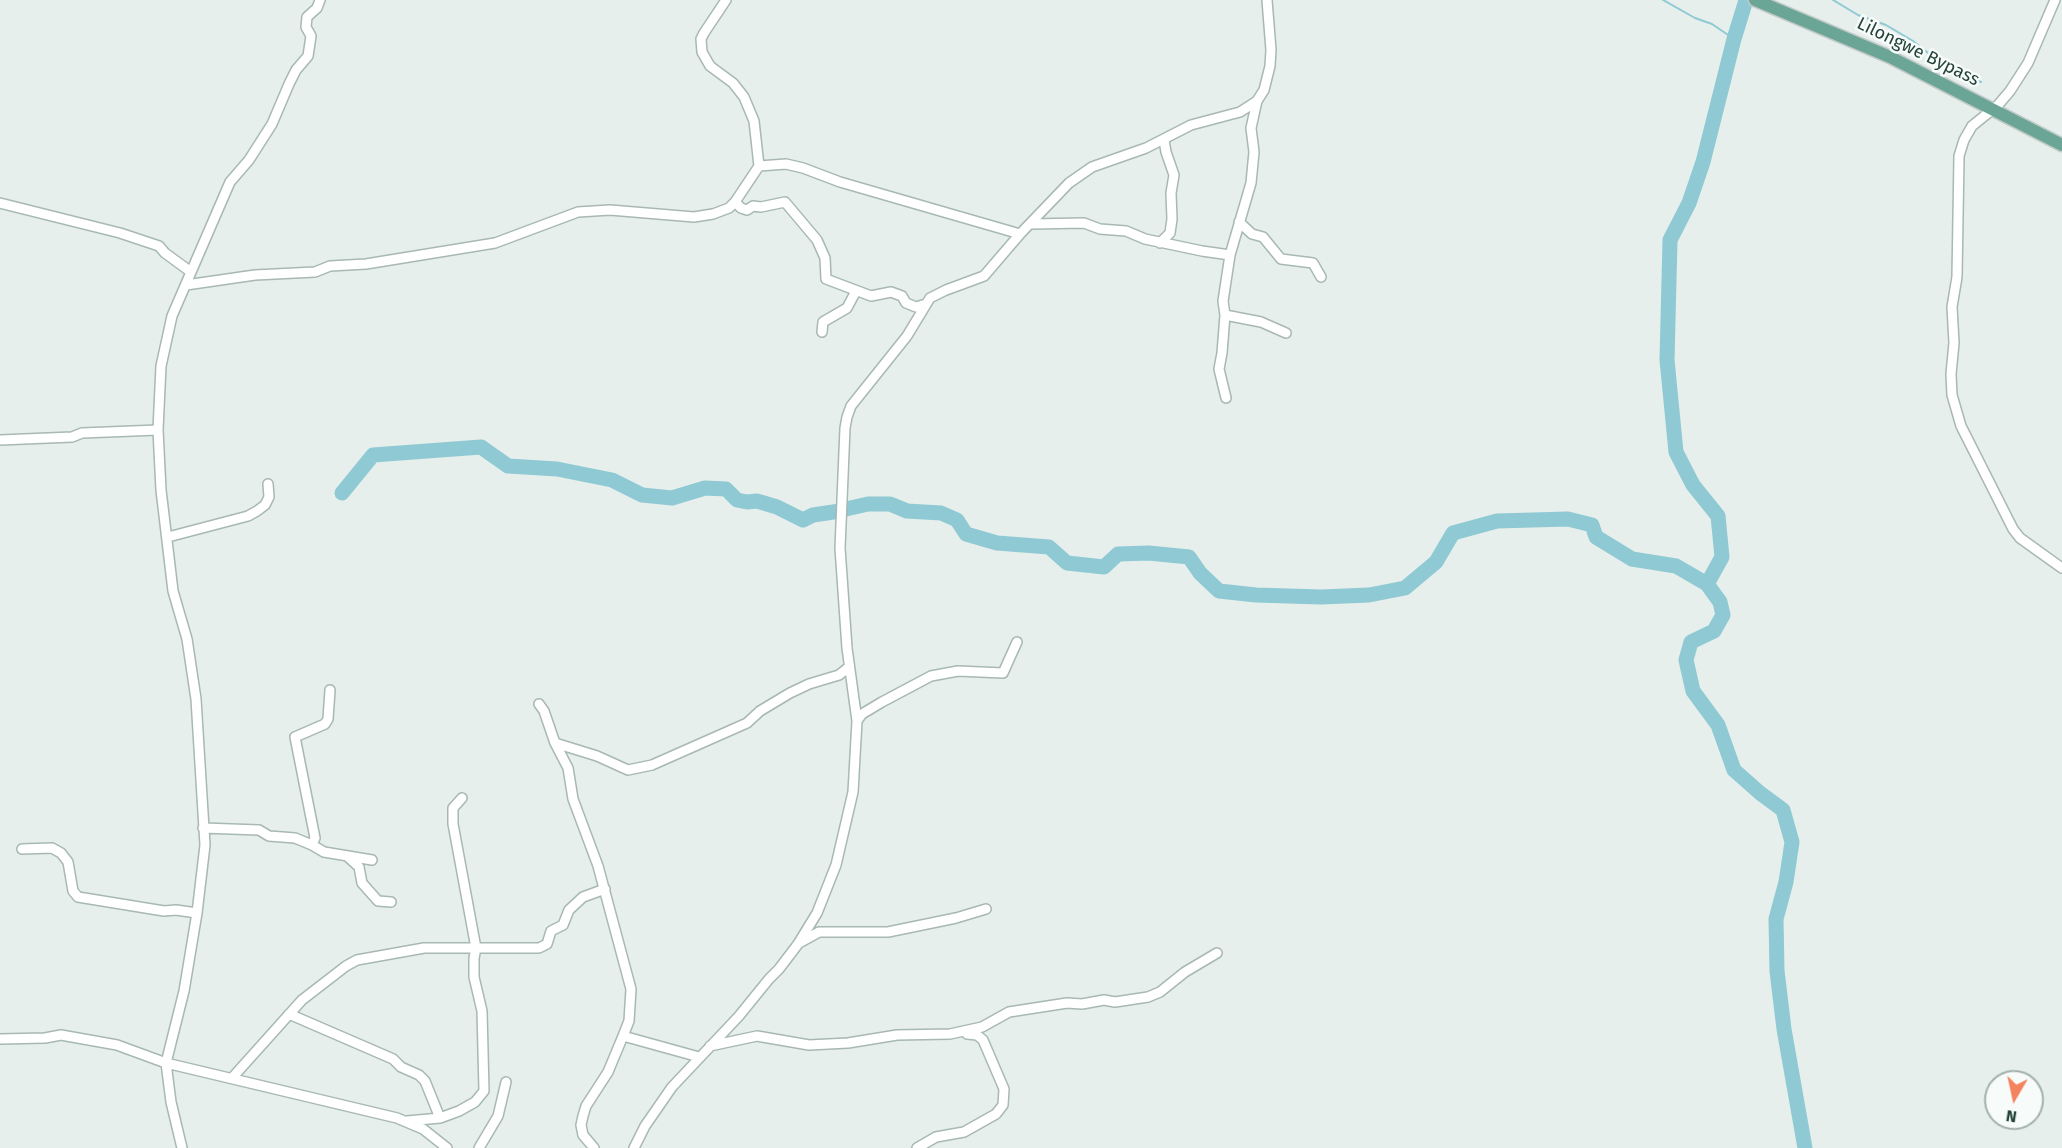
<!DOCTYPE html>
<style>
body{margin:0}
#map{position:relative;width:2062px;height:1148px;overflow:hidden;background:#e6efeb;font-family:"Fira Sans",sans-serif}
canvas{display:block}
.north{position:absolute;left:1984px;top:1070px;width:60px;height:60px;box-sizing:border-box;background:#f7fbf9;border:2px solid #a3b1ad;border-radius:50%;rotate:189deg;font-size:16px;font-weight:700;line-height:24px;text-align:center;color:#24423a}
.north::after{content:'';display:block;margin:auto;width:21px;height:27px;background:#f4845f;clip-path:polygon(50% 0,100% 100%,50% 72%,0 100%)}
</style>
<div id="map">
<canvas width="2062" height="1148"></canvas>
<div class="north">N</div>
</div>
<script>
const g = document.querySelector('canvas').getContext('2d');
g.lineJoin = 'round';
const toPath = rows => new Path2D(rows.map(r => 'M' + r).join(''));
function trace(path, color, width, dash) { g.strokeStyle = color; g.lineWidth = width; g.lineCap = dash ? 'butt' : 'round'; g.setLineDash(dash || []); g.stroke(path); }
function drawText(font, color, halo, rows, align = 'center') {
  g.font = font + ' "Fira Sans",sans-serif'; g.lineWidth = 5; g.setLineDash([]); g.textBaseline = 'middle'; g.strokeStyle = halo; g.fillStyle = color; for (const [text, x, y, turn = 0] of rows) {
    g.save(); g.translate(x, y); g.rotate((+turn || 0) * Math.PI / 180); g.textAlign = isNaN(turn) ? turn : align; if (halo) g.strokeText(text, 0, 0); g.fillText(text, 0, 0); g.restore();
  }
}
const stream = toPath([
 [1663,0,1695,18,1712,24,1734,39],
 [1833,0,1858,15,1886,25,1913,41,1943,65,1981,82]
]);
const river = toPath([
 [342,493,373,455,481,447,508,466,557,469,612,480,642,495,672,498,705,488,726,489,737,500,747,502,757,501,777,507,803,520,813,515,840,511],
 [846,509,868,504,890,504,907,511,941,513,957,520,966,534,997,543,1049,547,1067,563,1104,567,1118,554,1149,553,1189,557,1200,573,1219,591,1256,595,1321,597,1369,595,1405,588,1436,562,1453,533,1497,521,1568,519,1592,525,1596,537,1632,559,1676,566,1707,584,1720,602,1723,615,1714,631,1691,642,1686,660,1693,691,1718,725,1734,770,1760,793,1783,810,1792,842,1786,882,1776,919,1777,971,1784,1029,1805,1148],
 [1707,584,1722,557,1718,516,1693,485,1676,452,1667,360,1670,240,1689,203,1703,162,1734,39,1746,0]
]);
const minor = toPath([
 [2055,0,2028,63,2010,91,1998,105,1972,126,1964,140,1959,156,1957,277,1952,307,1954,343,1951,374,1952,395,1961,426,2013,529,2020,538,2062,568],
 [759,166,786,164,803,168,840,182,1020,234],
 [735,202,741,208,747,210,753,206,761,207,785,202,817,240,825,258,826,279,871,296,891,292,902,296,906,303,916,307,926,304],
 [0,203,120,233,159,246,165,253,191,272],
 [1239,222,1252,234,1263,237,1281,259,1313,263,1321,277],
 [1031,224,1084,223,1100,229,1126,231,1145,239,1202,251,1230,255],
 [1160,243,1170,233,1172,219,1171,193,1174,175,1166,152,1164,140],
 [186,285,255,275,315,272,330,266,366,264,495,243,578,212,610,210,694,217,713,214,729,208,735,202,759,166,754,121,744,97,733,83,710,66,702,52,701,39,704,33,726,0],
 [1225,315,1261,322,1286,333],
 [822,332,823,322,847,308,856,291],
 [1226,398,1219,369,1222,353,1225,315,1223,301,1230,255,1251,183,1254,152,1251,128,1257,101],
 [0,440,72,437,82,433,158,430],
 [168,537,248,516,257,511,265,505,269,497,268,484],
 [539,704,544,711,555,743,568,768,573,799,598,866,631,989,629,1021,623,1036,699,1057],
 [857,721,862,714,882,702,931,676,958,671,1003,673,1017,642],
 [555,743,597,756,628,770,652,765,747,723,760,711,790,693,809,684,839,675,849,667],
 [203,828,259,830,269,836,295,838,312,845,324,852,372,860],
 [312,845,315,838,295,737,325,724,328,719,330,690],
 [22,849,52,848,61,853,68,862,73,891,78,897,164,911,176,910,197,913],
 [347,856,359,867,362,883,378,901,391,902],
 [799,943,819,932,888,932,956,918,986,909],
 [289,1014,393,1059,401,1067,419,1075,425,1081,440,1118],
 [0,1039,45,1038,61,1035,117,1045,166,1063,397,1118,423,1129,447,1148],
 [710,1046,757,1036,809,1045,848,1043,897,1035,950,1034,982,1027,1009,1012,1067,1003,1082,1004,1104,1000,1115,1002,1148,997,1160,992,1185,972,1217,953],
 [232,1078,302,1000,346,966,357,960,424,948,476,948,453,824,453,808,462,798],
 [407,1121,440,1118,459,1111,475,1102,484,1091,482,1011,474,977,474,958,476,948,539,948,547,944,551,931,563,925,569,910,583,897,605,889],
 [182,1148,171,1102,166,1063,184,991,197,913,205,845,196,699,187,639,173,591,161,490,158,430,161,366,172,316,230,182,249,160,272,124,289,84,296,70,308,56,311,36,306,27,307,17,317,8,320,0],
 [479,1148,498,1116,506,1082],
 [594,1148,583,1135,581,1125,583,1116,586,1106,608,1072,623,1036],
 [634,1148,645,1126,672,1087,739,1016,769,979,779,969,798,944,817,913,836,865,853,792,857,721,847,648,840,548,845,428,847,417,851,406,907,336,930,298,946,290,984,276,1020,234,1069,183,1092,167,1146,148,1191,125,1240,112,1257,101,1264,90,1270,66,1271,50,1267,0],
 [917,1148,936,1137,964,1132,996,1114,1003,1105,1004,1089,983,1040,977,1035,967,1034]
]);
const major = toPath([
 [1755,0,1890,57,2062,145]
]);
const streetNames = [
 ["Lilongwe Bypass",1918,52,26]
];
trace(stream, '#8ec9d4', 2);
trace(river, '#8ec9d4', 15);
trace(minor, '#a8b8b2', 12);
trace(major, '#c2cac8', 15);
trace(minor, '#fff', 9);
trace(major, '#6aa596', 12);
drawText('18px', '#24423a', '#f7fbf9', streetNames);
</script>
